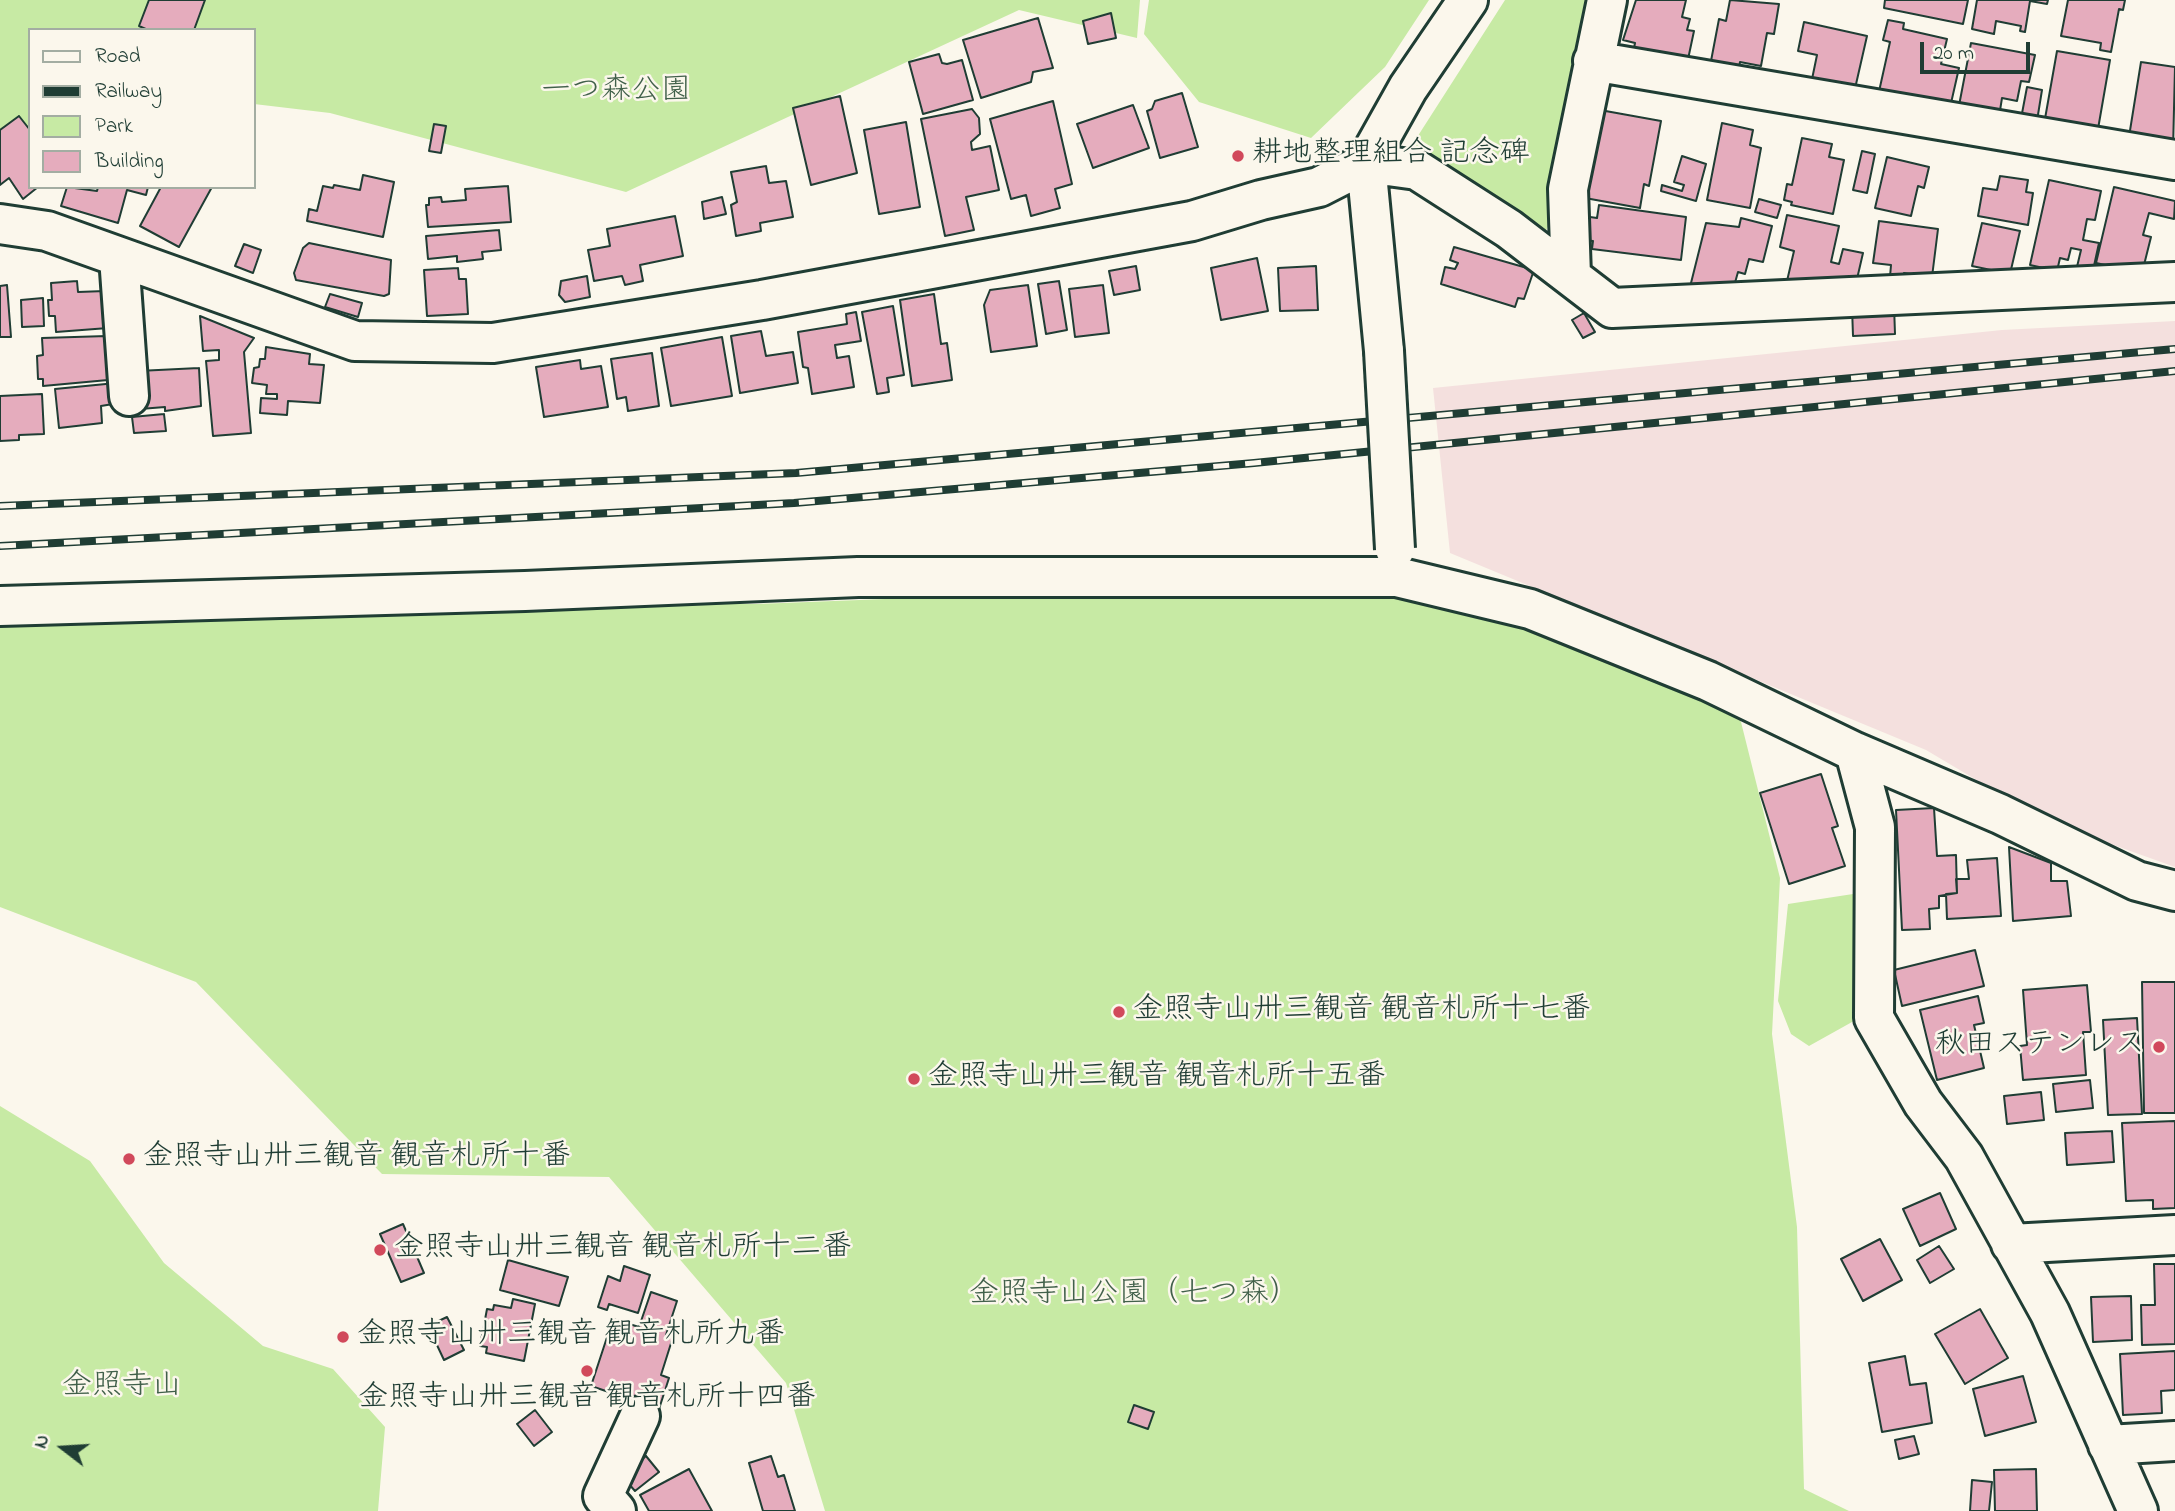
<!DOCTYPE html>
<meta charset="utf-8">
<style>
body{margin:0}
#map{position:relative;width:2175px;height:1511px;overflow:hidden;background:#fbf7ec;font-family:"Indie Flower",sans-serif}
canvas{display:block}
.legend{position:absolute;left:28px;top:28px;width:228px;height:161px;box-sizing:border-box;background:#fbf7ec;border:2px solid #a3ada2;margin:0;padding:9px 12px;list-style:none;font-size:21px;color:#1f3d34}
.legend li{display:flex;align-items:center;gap:14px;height:35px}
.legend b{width:35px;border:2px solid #a3ada2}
.north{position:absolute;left:28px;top:1413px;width:70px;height:70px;-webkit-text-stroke:5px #fbf7ec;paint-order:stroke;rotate:287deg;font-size:19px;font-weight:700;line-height:28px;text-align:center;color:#1f3d34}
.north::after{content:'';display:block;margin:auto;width:24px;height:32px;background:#1f3d34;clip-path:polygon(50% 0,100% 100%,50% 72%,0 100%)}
.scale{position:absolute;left:1920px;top:42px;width:110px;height:32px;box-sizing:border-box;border:4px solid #1f3d34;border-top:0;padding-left:9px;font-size:21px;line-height:24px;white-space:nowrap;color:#1f3d34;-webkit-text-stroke:5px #fbf7ec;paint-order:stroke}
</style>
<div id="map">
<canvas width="2175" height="1511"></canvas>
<ul class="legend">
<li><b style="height:9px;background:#fbf7ec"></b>Road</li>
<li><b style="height:9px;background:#1f3d34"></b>Railway</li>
<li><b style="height:19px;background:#c7eaa4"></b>Park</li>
<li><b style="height:19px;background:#e5acbd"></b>Building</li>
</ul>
<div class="north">N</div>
<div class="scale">20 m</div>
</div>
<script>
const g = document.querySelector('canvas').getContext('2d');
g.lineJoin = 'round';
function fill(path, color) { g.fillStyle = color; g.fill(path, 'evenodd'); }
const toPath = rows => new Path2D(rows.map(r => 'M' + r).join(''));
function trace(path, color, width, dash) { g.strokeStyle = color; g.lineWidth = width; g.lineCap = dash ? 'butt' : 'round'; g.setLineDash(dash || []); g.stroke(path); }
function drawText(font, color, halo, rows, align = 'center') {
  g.font = font + ' "Indie Flower","Klee One",sans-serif'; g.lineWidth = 5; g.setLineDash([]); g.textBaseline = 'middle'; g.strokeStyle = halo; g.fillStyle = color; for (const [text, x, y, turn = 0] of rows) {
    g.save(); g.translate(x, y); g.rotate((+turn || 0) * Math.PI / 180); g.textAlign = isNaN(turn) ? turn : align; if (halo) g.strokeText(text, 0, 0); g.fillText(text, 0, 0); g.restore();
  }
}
const built = toPath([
 [2175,321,2175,867,2044,820,1926,750,1450,553,1433,388,2002,330]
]);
const green = toPath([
 [0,0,1140,0,1137,38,1019,10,626,192,330,113,254,104,254,30,30,30,30,129,0,137],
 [1149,0,1429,0,1385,67,1311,138,1199,102,1144,34],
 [1505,0,1595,0,1552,218,1544,235,1418,153,1414,142],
 [1481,588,1739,714,1780,878,1772,1034,1797,1227,1804,1489,1849,1511,825,1511,786,1383,609,1177,382,1174,196,982,0,907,0,608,424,603,757,604,1013,594],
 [1853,894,1861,1017,1809,1046,1791,1034,1778,1001,1788,904],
 [0,1106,90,1161,164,1263,263,1346,333,1369,385,1427,378,1511,0,1511]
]);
const building = toPath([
 [149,0,205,0,194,30,148,30,139,26,149,0],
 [1636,0,1686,0,1682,17,1690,19,1687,30,1694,31,1687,64,1633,53,1635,43,1623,40,1636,0],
 [1730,0,1779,4,1774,34,1767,33,1761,66,1740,62,1738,73,1721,70,1722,63,1711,61,1719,19,1726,21,1730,0],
 [1885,0,1968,0,1963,24,1884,8,1885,0],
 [1977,0,2048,0,2047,4,2030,1,2025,32,2020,31,2021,26,1996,21,1994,34,1972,29,1977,0],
 [2068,0,2125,0,2123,10,2119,9,2111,52,2100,50,2101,43,2061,36,2068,0],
 [1111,13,1116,38,1088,44,1083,21,1111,13],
 [1038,18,1053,68,1033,72,1031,82,981,98,963,40,1038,18],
 [1888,20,1904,23,1903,29,1947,39,1941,64,1959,68,1949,112,1878,96,1890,42,1883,40,1888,20],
 [1804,22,1867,36,1854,93,1811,84,1817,55,1798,51,1804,22],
 [1971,43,2035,55,2029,82,2021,81,2017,101,2002,98,1998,123,1957,116,1971,43],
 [2057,51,2110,60,2098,129,2043,130,2057,51],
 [939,54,942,63,947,64,962,60,973,100,923,114,909,62,939,54],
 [2141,62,2175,67,2173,150,2128,143,2141,62],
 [2027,87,2042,90,2036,127,2020,124,2027,87],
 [1182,93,1198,147,1160,158,1147,111,1152,109,1155,101,1182,93],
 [840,96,857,173,811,185,793,108,840,96],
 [1053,101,1072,184,1055,189,1060,208,1031,216,1026,195,1011,199,990,119,1053,101],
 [1133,105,1149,148,1093,168,1077,124,1133,105],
 [972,109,979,118,980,134,971,142,972,150,990,146,999,190,966,197,974,230,945,236,921,119,972,109],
 [1600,110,1661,121,1649,186,1644,184,1640,208,1585,198,1600,110],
 [19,116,30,130,30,187,38,187,23,199,9,178,0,185,0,130,19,116],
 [906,122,920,207,879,214,864,130,906,122],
 [1722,123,1753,130,1750,145,1761,148,1750,208,1707,200,1722,123],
 [434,124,446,126,441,153,429,151,434,124],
 [1802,138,1832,144,1829,157,1844,160,1833,214,1791,205,1792,202,1784,200,1787,184,1792,185,1802,138],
 [1862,151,1875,154,1867,193,1853,190,1862,151],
 [1682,156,1706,164,1696,201,1661,191,1662,185,1682,191,1684,185,1674,182,1682,156],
 [1887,157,1929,167,1924,188,1918,186,1911,216,1875,208,1887,157],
 [766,166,769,183,786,181,793,217,760,223,761,231,736,236,731,205,737,202,731,172,766,166],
 [363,175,394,182,383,237,307,221,309,209,317,211,323,186,333,188,334,185,360,190,363,175],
 [2000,176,2028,180,2026,192,2033,193,2028,225,1978,216,1983,188,1997,190,2000,176],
 [2049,180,2101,191,2095,220,2087,219,2083,240,2099,243,2092,275,2076,271,2081,250,2071,248,2068,260,2060,258,2057,271,2030,265,2049,180],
 [508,186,511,222,428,227,426,205,429,205,429,198,441,197,442,202,466,200,465,189,508,186],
 [67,187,97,191,98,187,148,187,146,195,127,190,118,223,61,206,67,187],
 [161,187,212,187,179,247,140,226,161,187],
 [2114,187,2175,201,2174,219,2149,213,2143,235,2151,237,2142,273,2096,263,2114,187],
 [722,197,726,214,704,219,702,202,722,197],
 [1759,199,1781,205,1777,218,1755,212,1759,199],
 [1599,205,1686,217,1681,260,1592,249,1593,241,1580,240,1583,216,1597,218,1599,205],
 [1787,215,1839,226,1831,262,1839,264,1843,249,1863,253,1854,292,1787,281,1794,251,1780,247,1787,215],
 [675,216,683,256,640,265,643,281,625,285,622,276,594,281,588,250,610,246,607,229,675,216],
 [1741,218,1772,226,1763,262,1749,259,1745,274,1738,272,1731,297,1690,287,1706,223,1739,227,1741,218],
 [1879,221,1938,229,1932,277,1904,273,1904,279,1890,277,1891,265,1873,263,1879,221],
 [1982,223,2020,231,2010,274,1972,266,1982,223],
 [499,230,501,250,482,252,483,259,457,262,457,256,428,259,426,236,499,230],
 [309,243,391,260,389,294,384,296,296,280,294,273,303,248,309,243],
 [244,244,261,250,253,273,235,266,244,244],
 [1454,247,1534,270,1524,299,1518,298,1515,307,1441,284,1445,267,1455,269,1458,263,1450,260,1454,247],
 [1257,258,1268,311,1221,320,1211,268,1257,258],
 [1136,266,1140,290,1114,295,1109,271,1136,266],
 [1316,266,1318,310,1280,311,1278,268,1316,266],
 [458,268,459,279,466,279,468,314,427,316,424,270,458,268],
 [587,276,590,297,565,302,559,295,561,281,587,276],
 [77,281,78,292,105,291,108,328,56,332,55,316,49,316,48,300,52,300,51,283,77,281],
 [1059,281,1067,330,1046,334,1038,284,1059,281],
 [7,285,11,337,0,337,0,286,7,285],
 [1028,285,1037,346,991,352,984,305,990,290,1028,285],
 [1103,285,1109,333,1075,337,1069,289,1103,285],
 [330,294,362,303,358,317,325,307,330,294],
 [934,294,941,344,947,343,952,380,912,386,900,300,934,294],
 [43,298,44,326,22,327,21,300,43,298],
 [1894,305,1895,334,1853,336,1852,307,1894,305],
 [893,306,904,375,887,378,889,392,877,394,862,312,893,306],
 [856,312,861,341,835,345,837,358,849,356,854,387,812,394,808,368,803,367,798,332,847,324,846,314,856,312],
 [1584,313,1595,332,1583,338,1572,320,1584,313],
 [200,316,254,338,244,352,251,433,213,436,206,361,219,360,219,350,203,351,200,316],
 [761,331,766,356,793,352,798,383,740,393,731,336,761,331],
 [107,336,108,380,43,386,43,379,38,379,37,356,43,355,42,338,107,336],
 [722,337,732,396,671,406,661,348,722,337],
 [266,347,310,354,309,364,324,365,320,403,288,401,287,415,260,413,261,398,277,399,277,394,266,394,267,385,252,383,254,368,259,367,260,359,265,359,266,347],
 [652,353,659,406,628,411,626,397,617,399,611,359,652,353],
 [580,360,581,369,601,366,608,407,544,417,536,367,580,360],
 [199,368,201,406,165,411,165,407,140,409,138,371,199,368],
 [116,383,119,403,101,406,102,423,59,428,55,389,116,383],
 [42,394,44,434,19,435,19,440,0,441,0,396,42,394],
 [164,414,166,431,134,433,132,417,164,414],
 [1821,774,1838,826,1832,828,1845,866,1789,884,1760,793,1821,774],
 [1934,808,1937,856,1956,855,1957,893,1939,896,1939,908,1929,909,1930,929,1902,930,1896,810,1934,808],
 [2009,847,2051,863,2051,881,2067,881,2071,916,2013,921,2009,847],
 [1997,858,2001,916,1947,919,1946,894,1957,893,1956,879,1969,879,1967,860,1997,858],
 [1975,950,1984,986,1902,1006,1894,970,1975,950],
 [2142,982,2175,982,2175,1113,2144,1113,2142,982],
 [2087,985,2091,1032,2083,1032,2086,1075,2023,1080,2020,1046,2027,1045,2023,990,2087,985],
 [1978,996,1984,1023,1974,1025,1984,1068,1937,1080,1920,1010,1978,996],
 [2137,1018,2142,1114,2108,1115,2103,1020,2137,1018],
 [2090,1080,2093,1108,2056,1112,2053,1084,2090,1080],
 [2041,1092,2044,1120,2007,1124,2004,1096,2041,1092],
 [2175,1121,2175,1208,2153,1209,2153,1200,2126,1201,2122,1123,2175,1121],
 [2112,1131,2114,1162,2067,1165,2065,1133,2112,1131],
 [1940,1193,1956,1229,1920,1246,1903,1209,1940,1193],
 [403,1224,424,1273,401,1282,380,1234,403,1224],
 [1880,1239,1902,1280,1863,1301,1841,1259,1880,1239],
 [1939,1246,1954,1269,1930,1283,1917,1260,1939,1246],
 [508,1260,568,1277,559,1306,500,1290,508,1260],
 [2154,1264,2175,1264,2175,1344,2142,1345,2141,1305,2155,1305,2154,1264],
 [624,1266,650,1275,638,1313,609,1304,607,1310,598,1307,608,1276,620,1281,624,1266],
 [651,1292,677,1301,666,1335,673,1337,661,1375,669,1378,659,1409,591,1386,613,1319,639,1327,651,1292],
 [2131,1296,2132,1340,2093,1342,2091,1297,2131,1296],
 [513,1299,535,1304,524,1361,486,1353,487,1347,480,1346,487,1309,493,1310,494,1305,511,1308,513,1299],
 [1980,1309,2008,1358,1965,1384,1935,1334,1980,1309],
 [447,1317,464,1350,444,1360,428,1326,447,1317],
 [2175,1351,2175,1390,2161,1391,2162,1413,2123,1415,2120,1354,2175,1351],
 [1905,1356,1910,1385,1926,1383,1932,1423,1882,1432,1869,1363,1905,1356],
 [2023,1376,2036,1422,1985,1436,1973,1389,2023,1376],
 [1134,1405,1154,1412,1148,1429,1128,1422,1134,1405],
 [535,1410,552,1432,534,1446,517,1424,535,1410],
 [1914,1436,1919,1454,1899,1459,1895,1440,1914,1436],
 [646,1456,659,1472,635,1491,622,1476,646,1456],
 [771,1456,778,1477,784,1475,795,1511,763,1511,749,1463,771,1456],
 [689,1469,712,1511,649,1511,640,1495,689,1469],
 [2036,1469,2037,1511,1995,1511,1994,1470,2036,1469],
 [1972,1480,1992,1482,1989,1511,1970,1511,1972,1480]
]);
const minor = toPath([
 [1593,61,2175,160],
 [0,224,47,231,355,341,493,343,762,300,1192,221,1261,200,1319,187,1366,163,1408,88,1468,0],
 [119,257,129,396],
 [1571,276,1568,189,1607,0],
 [1384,351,1366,163,1417,170,1509,229,1612,308,2175,282],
 [0,606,525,591,858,577,1397,577,1530,609,1708,681,1855,752,2000,814,2137,881,2175,891],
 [1855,752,1875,827,1874,1018,1923,1103,1964,1157,2050,1313,2138,1511],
 [2011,1244,2175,1235],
 [2108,1445,2175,1441],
 [616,1511,603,1496,640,1416]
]);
const rail = toPath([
 [0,506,796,473,2175,349],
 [0,546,794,503,1254,463,2175,371]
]);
const minorBridge = toPath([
 [1384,351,1395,549]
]);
const markers = [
 [1238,156,7,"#d1495b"],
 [1119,1012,7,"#d1495b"],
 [2159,1047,7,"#d1495b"],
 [914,1079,7,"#d1495b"],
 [129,1159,7,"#d1495b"],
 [380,1250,7,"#d1495b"],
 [343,1337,7,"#d1495b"],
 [587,1371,7,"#d1495b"]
];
const parkNames = [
 ["一つ森公園",616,93],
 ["金照寺山公園（七つ森）",1134,1296],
 ["金照寺山",122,1388]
];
const poiNames = [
 ["耕地整理組合 記念碑",1252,156],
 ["金照寺山卅三観音 観音札所十七番",1133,1012],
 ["秋田ステンレス",2145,1047,"right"],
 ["金照寺山卅三観音 観音札所十五番",928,1079],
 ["金照寺山卅三観音 観音札所十番",143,1159],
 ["金照寺山卅三観音 観音札所十二番",394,1250],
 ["金照寺山卅三観音 観音札所九番",357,1337],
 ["金照寺山卅三観音 観音札所十四番",587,1400,"center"]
];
fill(built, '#f4e0de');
fill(green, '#c7eaa4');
fill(building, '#e5acbd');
trace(building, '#1f3d34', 2);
trace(minor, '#1f3d34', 44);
trace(minor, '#fbf7ec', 38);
trace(rail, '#1f3d34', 8);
trace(rail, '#fbf7ec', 5, [16]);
trace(minorBridge, '#1f3d34', 44, []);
trace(minorBridge, '#fbf7ec', 38);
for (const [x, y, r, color] of markers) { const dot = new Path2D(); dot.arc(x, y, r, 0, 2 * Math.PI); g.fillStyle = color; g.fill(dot); trace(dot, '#fbf7ec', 2.5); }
drawText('30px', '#41604a', '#fbf7ec', parkNames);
drawText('30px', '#1f3d34', '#fbf7ec', poiNames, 'left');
</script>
